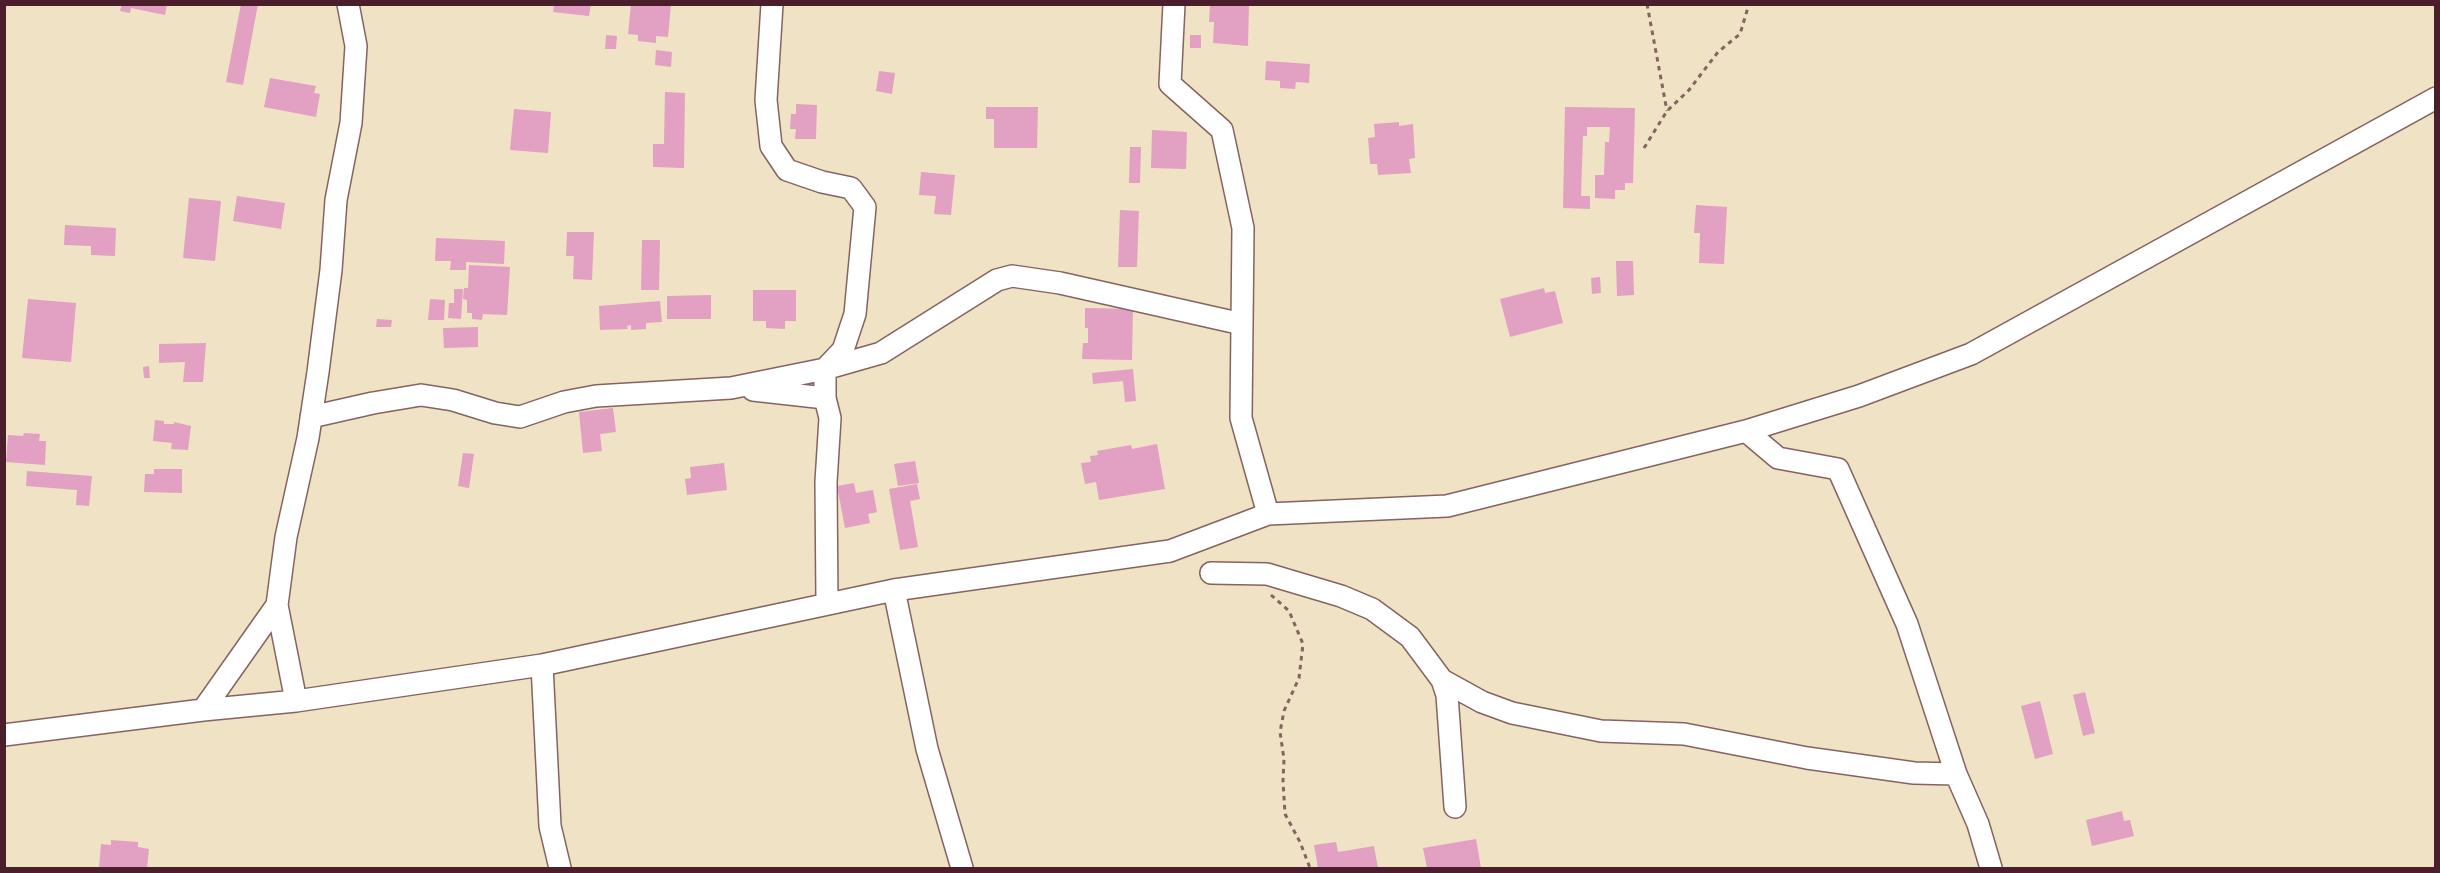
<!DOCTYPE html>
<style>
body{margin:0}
#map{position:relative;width:2440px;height:873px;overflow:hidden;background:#f0e2c4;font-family:"IM FELL French Canon",serif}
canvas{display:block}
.frame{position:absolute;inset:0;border:6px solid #4a1f2b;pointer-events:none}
</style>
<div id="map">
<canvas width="2440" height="873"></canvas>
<div class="frame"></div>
</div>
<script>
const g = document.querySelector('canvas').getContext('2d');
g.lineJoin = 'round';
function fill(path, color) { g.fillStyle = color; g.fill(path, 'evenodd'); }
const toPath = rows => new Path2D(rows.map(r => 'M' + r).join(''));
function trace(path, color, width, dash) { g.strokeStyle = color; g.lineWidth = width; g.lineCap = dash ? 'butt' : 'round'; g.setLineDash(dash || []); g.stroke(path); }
const building = toPath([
 [122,4,167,4,165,15,131,8,130,13,120,11],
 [241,4,258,4,243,85,226,82],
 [554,4,591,4,589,16,553,12],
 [631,4,671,4,668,37,656,36,656,43,638,41,638,35,628,34],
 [1210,5,1249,5,1248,46,1213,43,1214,22,1209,22],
 [606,35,617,36,616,49,605,49],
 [1190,35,1201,35,1201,48,1190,48],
 [656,50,672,52,671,67,655,65],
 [1266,61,1310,64,1309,83,1296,82,1295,89,1280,88,1280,81,1265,80],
 [879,71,895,73,892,94,876,91],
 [270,78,316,86,314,93,320,94,316,117,264,107],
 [665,92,685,93,684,168,653,167,653,144,664,144],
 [796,104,817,105,816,139,795,139,796,129,790,129,791,114,796,114],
 [986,107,1038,107,1037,148,994,148,994,119,986,119],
 [1565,107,1635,108,1633,183,1625,183,1625,190,1615,190,1615,199,1595,198,1595,175,1604,175,1605,142,1609,142,1610,127,1587,127,1587,136,1583,136,1581,196,1590,196,1590,209,1563,208],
 [514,109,551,112,548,153,510,150],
 [1399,122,1399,126,1413,124,1415,158,1409,159,1411,173,1378,175,1377,164,1370,164,1368,138,1375,137,1374,124],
 [1152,130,1187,132,1186,169,1151,168],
 [1130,147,1141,147,1140,183,1129,183],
 [921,172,955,175,951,215,934,214,936,196,919,195],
 [237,196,285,203,281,229,233,221],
 [189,198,221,201,215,261,183,258],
 [1696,205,1727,207,1724,264,1699,263,1700,233,1694,233],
 [1120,210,1139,211,1137,267,1118,267],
 [65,225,116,228,115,256,91,255,91,246,64,245],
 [567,232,594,232,592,280,573,279,574,256,566,256],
 [436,238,505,241,504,264,466,262,466,270,450,270,451,261,435,261],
 [642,240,660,240,659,290,641,290],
 [1616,261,1633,261,1634,295,1617,296],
 [469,265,510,267,507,315,483,314,482,320,472,319,472,313,467,313,467,300,463,299,464,288,468,288],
 [1600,277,1601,293,1592,294,1591,278],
 [1544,288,1545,293,1555,291,1563,323,1510,337,1500,299],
 [454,289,463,289,461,319,448,318,449,303,454,303],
 [753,290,796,290,796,321,785,321,785,329,766,328,766,321,753,321],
 [711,295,711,319,667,319,667,296],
 [28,299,76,303,71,362,22,358],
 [430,299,445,300,444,320,428,320],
 [660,301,662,322,646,323,646,329,631,330,631,325,627,326,628,329,600,330,599,306],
 [1085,308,1133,309,1132,360,1082,359,1083,343,1088,343,1088,328,1085,328],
 [377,319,392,320,391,327,376,327],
 [478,327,478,347,444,348,443,328],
 [206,343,203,382,183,382,185,362,159,363,159,344],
 [149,366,150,378,144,378,143,367],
 [1133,369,1136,401,1125,402,1123,381,1093,384,1092,373],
 [613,408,616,432,600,434,602,451,583,453,579,412],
 [155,420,164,421,164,424,174,424,174,422,191,426,188,450,171,449,172,443,153,441],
 [24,433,40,434,39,441,46,441,45,465,6,462,8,435,23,436],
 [1157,444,1165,489,1099,500,1096,482,1085,484,1081,463,1091,462,1090,456,1098,455,1097,451,1131,445,1132,449],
 [463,453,474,454,469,488,458,486],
 [915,461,919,483,898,486,894,464],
 [724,463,727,490,687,495,685,479,691,478,690,467],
 [154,469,182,469,182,493,144,492,145,474,154,474],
 [27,471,92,476,89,506,76,505,77,490,26,486],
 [854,483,856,493,873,490,877,512,868,514,870,523,845,528,837,486],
 [917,484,920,499,910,501,918,547,900,550,889,489],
 [2085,692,2095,733,2083,736,2073,695],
 [2040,701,2053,754,2035,759,2021,706],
 [2122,811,2124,821,2130,820,2134,836,2092,846,2086,820],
 [1476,839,1481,868,1427,868,1423,848],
 [111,840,138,842,138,847,149,849,147,868,99,868,101,844,111,845],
 [1336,842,1338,852,1374,846,1378,868,1318,868,1314,845]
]);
const path = toPath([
 [1647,4,1667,111],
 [1644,148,1667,111,1689,90,1718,52,1740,34,1749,4],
 [1271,595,1289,611,1303,644,1299,678,1284,711,1280,732,1284,759,1283,781,1285,814,1300,842,1310,868]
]);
const street = toPath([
 [772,4,766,100,771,146,787,170,822,182,851,188,865,207,855,314,843,350,825,369,825,398],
 [1242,324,1241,418,1268,514],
 [753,390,825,398,830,418,826,482,827,603],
 [311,417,373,403,421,395,453,400,495,413,520,417,564,402,596,396,731,388,825,369,881,353,997,280,1012,276,1060,283,1242,324,1243,228,1222,130,1170,84,1174,4],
 [1746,431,1778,458,1838,469,1907,624,1956,774,1978,824,1991,868],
 [1211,573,1267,574,1341,596,1372,609,1410,637,1442,680,1447,695,1455,807],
 [894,590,927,749,962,868],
 [277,605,296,701],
 [542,665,550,826,560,868],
 [1442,680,1482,702,1512,713,1601,731,1684,734,1807,758,1914,773,1956,774],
 [203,710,277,605,286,537,308,438,318,372,331,270,336,200,351,123,356,46,348,4],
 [4,735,203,710,296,701,542,665,894,590,1170,551,1268,514,1447,506,1746,431,1859,396,1971,354,2436,98]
]);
fill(building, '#e2a0c3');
trace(street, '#846361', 24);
trace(path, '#846361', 3, [4.5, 4.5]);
trace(street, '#fff', 21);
</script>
